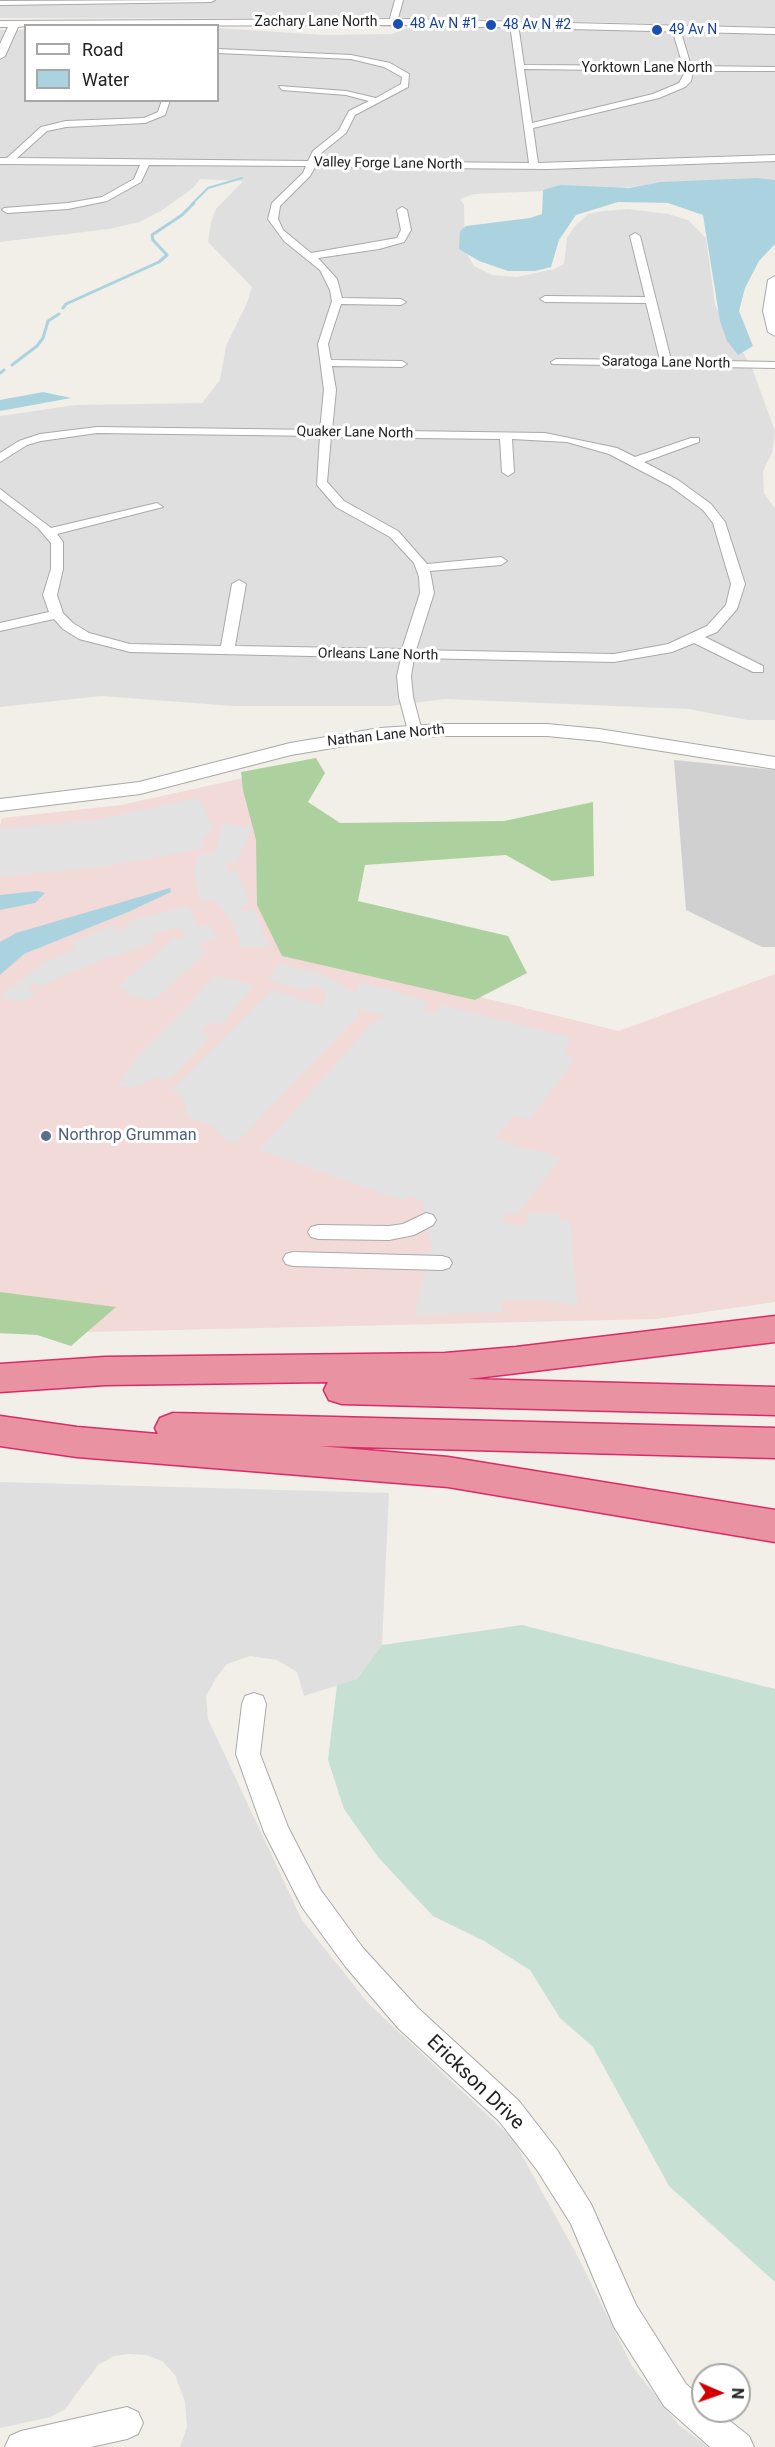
<!DOCTYPE html>
<style>
body{margin:0}
#map{position:relative;width:775px;height:2447px;overflow:hidden;background:#f2efe9;font-family:Roboto,sans-serif}
canvas{display:block}
.legend{position:absolute;left:24px;top:24px;width:195px;height:78px;box-sizing:border-box;background:#fff;border:2px solid #a7a7a7;margin:0;padding:8px 10px;list-style:none;font-size:18px;color:#222}
.legend li{display:flex;align-items:center;gap:12px;height:30px}
.legend b{width:30px;border:2px solid #a7a7a7}
.north{position:absolute;left:691px;top:2363px;width:60px;height:60px;box-sizing:border-box;background:#fff;border:2px solid #a7a7a7;border-radius:50%;rotate:92deg;font-size:16px;font-weight:700;line-height:24px;text-align:center;color:#222}
.north::after{content:'';display:block;margin:auto;width:21px;height:27px;background:#d40000;clip-path:polygon(50% 0,100% 100%,50% 72%,0 100%)}
</style>
<div id="map">
<canvas width="775" height="2447"></canvas>
<ul class="legend">
<li><b style="height:8px;background:#fff"></b>Road</li>
<li><b style="height:16px;background:#aad3df"></b>Water</li>
</ul>
<div class="north">N</div>
</div>
<script>
const g = document.querySelector('canvas').getContext('2d');
g.lineJoin = 'round';
function fill(path, color) { g.fillStyle = color; g.fill(path, 'evenodd'); }
const toPath = rows => new Path2D(rows.map(r => 'M' + r).join(''));
function trace(path, color, width, dash) { g.strokeStyle = color; g.lineWidth = width; g.lineCap = dash ? 'butt' : 'round'; g.setLineDash(dash || []); g.stroke(path); }
function drawText(font, color, halo, rows, align = 'center') {
  g.font = font + ' Roboto,sans-serif'; g.lineWidth = 6; g.setLineDash([]); g.textBaseline = 'middle'; g.strokeStyle = halo; g.fillStyle = color; for (const [text, x, y, turn = 0] of rows) {
    g.save(); g.translate(x, y); g.rotate((+turn || 0) * Math.PI / 180); g.textAlign = isNaN(turn) ? turn : align; if (halo) g.strokeText(text, 0, 0); g.fillText(text, 0, 0); g.restore();
  }
}
const residential = toPath([
 [0,0,775,0,775,27,475,19,0,18],
 [416,25,775,33,775,184,665,183,621,188,474,194,460,199,464,205,465,251,474,266,492,275,517,277,554,269,564,264,567,238,575,226,588,214,603,211,629,209,668,214,688,220,706,238,715,305,752,368,775,431,772,453,763,471,764,493,775,509,775,720,747,720,688,709,445,699,390,706,233,706,101,696,0,707,0,416,76,405,202,403,220,380,226,346,247,303,252,287,208,242,211,222,216,209,243,181,200,179,193,188,161,211,139,222,109,229,0,242,0,30,25,30,26,100,218,100,218,28,323,35,392,34],
 [0,1482,389,1493,382,1645,357,1679,304,1696,297,1672,277,1660,250,1656,227,1664,216,1678,206,1696,208,1719,302,1920,368,2003,513,2139,577,2255,632,2366,679,2425,708,2447,180,2447,187,2427,185,2402,175,2375,162,2361,146,2355,129,2354,114,2356,98,2365,65,2409,51,2417,0,2428]
]);
const commercial = toPath([
 [257,775,305,954,619,1031,775,974,775,1302,657,1319,0,1334,0,825,2,818,121,805]
]);
const religious = toPath([
 [674,760,775,770,775,947,762,947,686,910]
]);
const forest = toPath([
 [316,758,325,773,308,802,340,823,504,821,593,802,594,876,552,881,506,855,365,865,358,901,508,936,527,973,475,1000,282,956,257,905,256,840,243,790,241,772],
 [0,1292,116,1307,71,1346,37,1335,0,1333]
]);
const wetland = toPath([
 [522,1625,775,1689,775,2282,669,2186,593,2047,560,2018,530,1970,484,1941,433,1916,378,1857,344,1809,328,1760,337,1685,357,1679,382,1645]
]);
const parking = toPath([
 [197,798,207,812,205,814,213,827,201,841,204,848,108,866,0,877,0,829,97,820],
 [222,823,252,827,237,863,228,862,227,871,237,870,249,904,240,908,246,912,254,909,269,947,240,947,238,936,229,918,213,899,200,901,194,872,200,853,209,855,216,851],
 [188,906,198,927,210,925,218,938,201,944,199,948,207,952,153,1001,125,994,127,991,118,987,175,937,182,940,185,937,179,927,152,935,154,942,75,970,41,987,34,983,28,988,36,992,26,1002,0,996,40,965,76,948,72,942,115,925,119,932,129,927,125,922],
 [278,963,320,973,355,993,361,982,427,1001,424,1011,435,1013,442,1005,572,1038,564,1052,574,1061,529,1120,514,1115,496,1137,524,1149,547,1152,560,1159,517,1215,505,1214,503,1224,527,1225,527,1213,558,1213,560,1221,570,1221,578,1305,534,1299,501,1301,503,1312,414,1315,432,1247,422,1200,407,1196,404,1201,259,1150,374,1021,387,1016,358,1008,359,1015,235,1144,224,1139,212,1126,187,1116,183,1097,171,1091,272,990,322,1006,326,993,315,985,307,991,268,980],
 [214,975,254,985,221,1025,210,1022,202,1031,210,1036,169,1080,157,1078,132,1087,118,1086,133,1061,190,1004]
]);
const water = toPath([
 [757,178,775,180,775,244,759,261,745,288,739,311,753,346,738,355,727,341,720,321,703,215,668,203,618,202,576,215,559,240,551,267,535,271,508,271,479,261,459,249,460,231,466,226,530,218,542,214,543,190,560,185,629,188,661,182],
 [43,392,71,398,0,411,0,400],
 [170,888,171,892,128,912,24,954,0,975,0,942,16,933],
 [37,891,45,893,35,903,0,910,0,895]
]);
const streamFar1 = toPath([
 [192,204,208,188,242,178]
]);
const stream = toPath([
 [63,308,66,304,159,262,167,255,153,240,152,235,182,215,194,203],
 [12,365,37,346,43,338,48,321,59,314],
 [0,373,4,370]
]);
const minor = toPath([
 [215,0,211,2,0,5,0,1,215,0],
 [395,0,403,0,397,22,393,24,389,22,395,0],
 [514,22,518,24,524,65,683,66,672,29,676,27,680,29,691,66,775,67,775,71,693,71,691,81,685,87,659,98,533,128,538,163,775,155,775,161,548,169,315,167,310,176,280,206,278,219,283,230,311,253,397,238,401,230,397,210,402,207,407,210,411,230,404,242,379,249,318,258,337,279,342,298,401,299,406,302,401,305,341,304,328,344,331,360,402,361,407,364,402,367,332,366,336,390,332,430,545,433,617,448,635,457,691,438,699,438,699,442,644,462,678,480,711,504,725,522,745,584,737,609,717,632,705,637,763,666,763,672,753,672,694,643,672,652,614,662,414,658,411,676,413,697,422,731,415,735,408,731,399,697,397,676,401,658,130,652,79,639,63,629,54,619,0,631,0,623,49,612,43,595,51,569,51,543,38,528,0,499,0,489,51,528,157,503,163,507,57,534,63,542,63,569,57,595,63,613,73,623,89,633,130,644,221,646,232,584,239,580,246,584,235,646,402,649,420,593,419,577,414,563,390,537,336,507,317,485,320,436,97,433,41,441,27,445,0,462,0,453,19,441,40,434,97,427,320,430,324,390,318,344,332,301,330,290,320,270,284,241,268,219,272,203,303,173,306,166,149,165,141,182,107,201,68,209,7,213,2,210,4,208,68,203,102,197,134,179,140,165,0,164,0,158,7,158,41,127,66,121,144,118,158,112,162,100,170,100,165,115,145,123,66,127,47,131,17,158,308,161,313,151,339,130,349,111,369,101,346,95,282,90,279,86,346,91,376,98,401,84,402,77,384,67,351,59,218,53,218,49,351,55,390,63,409,74,408,87,355,115,346,133,320,154,317,161,529,163,510,24,514,22],
 [524,69,685,71,685,72,679,83,653,94,532,123,524,69],
 [331,437,500,439,502,472,508,476,514,472,512,439,567,442,609,454,670,486,703,510,713,523,731,584,726,605,707,626,668,644,614,654,416,650,434,593,430,571,501,565,507,561,501,557,427,564,398,531,344,501,327,482,331,437],
 [635,233,640,236,671,360,775,362,775,368,552,364,551,362,556,359,660,360,646,303,545,302,540,299,545,296,645,297,630,236,635,233],
 [426,1213,433,1215,436,1220,433,1225,414,1235,389,1240,318,1239,311,1237,308,1232,311,1227,318,1225,389,1226,403,1224,426,1213],
 [293,1252,442,1256,449,1258,452,1263,449,1268,442,1270,293,1266,286,1264,283,1259,286,1254,293,1252],
 [254,1693,263,1696,266,1704,260,1754,288,1827,320,1889,363,1948,418,2008,519,2101,557,2150,591,2204,636,2305,686,2384,703,2399,703,2411,717,2411,749,2436,754,2447,710,2447,664,2406,614,2327,571,2224,537,2170,499,2121,398,2028,345,1966,302,1907,264,1832,236,1754,242,1704,245,1696,254,1693],
 [127,2407,138,2412,143,2423,138,2434,127,2439,91,2447,5,2447,10,2436,21,2431,127,2407]
]);
const tertiary = toPath([
 [405,19,775,28,775,34,405,25,26,26,18,27,5,56,0,59,0,44,8,27,0,27,0,21,405,19],
 [775,276,775,336,768,332,763,311,768,280,775,276],
 [441,724,547,724,599,729,775,757,775,769,599,741,547,736,441,736,380,740,291,755,140,794,0,811,0,799,139,782,290,743,380,728,441,724]
]);
const motorway = toPath([
 [775,1316,775,1342,468,1379,775,1387,775,1415,342,1404,329,1400,324,1390,328,1382,105,1385,0,1392,0,1364,105,1357,445,1353,516,1347,775,1316],
 [173,1413,775,1428,775,1458,319,1446,448,1457,775,1510,775,1542,448,1487,77,1457,0,1446,0,1416,77,1427,158,1434,155,1428,160,1418,173,1413]
]);
const markers = [
 [398,24,6,"#1a4fb4"],
 [491,25,6,"#1a4fb4"],
 [657,30,6,"#1a4fb4"],
 [46,1136,6,"#5c6f8a"]
];
const farStreetnames = [
 ["Zachary Lane North",316,22],
 ["Yorktown Lane North",647,68],
 ["Valley Forge Lane North",388,164,1],
 ["Saratoga Lane North",666,363,1],
 ["Quaker Lane North",355,433,1],
 ["Orleans Lane North",378,655,1],
 ["Nathan Lane North",386,736,-6]
];
const farTransitnames = [
 ["48 Av N #1",410,24],
 ["48 Av N #2",503,25],
 ["49 Av N",669,30]
];
const serviceNames = [
 ["Northrop Grumman",58,1136]
];
const nearStreetnames = [
 ["Erickson Drive",475,2083,44]
];
fill(residential, '#e0dfdf');
fill(commercial, '#f2dad9');
fill(religious, '#d0d0d0');
fill(forest, '#add19e');
fill(wetland, '#c6e0d4');
fill(parking, '#e2e2e2');
fill(water, '#aad3df');
trace(streamFar1, '#aad3df', 2);
trace(stream, '#aad3df', 3);
trace(minor, '#a9a9a9', 2);
trace(tertiary, '#a9a9a9', 2);
trace(motorway, '#dc2a67', 3);
fill(minor, '#fff');
fill(tertiary, '#fff');
fill(motorway, '#e892a2');
for (const [x, y, r, color] of markers) { const dot = new Path2D(); dot.arc(x, y, r, 0, 2 * Math.PI); g.fillStyle = color; g.fill(dot); trace(dot, '#fff', 2); }
drawText('14px', '#222', '#fff', farStreetnames);
drawText('14px', '#164399', '#fff', farTransitnames, 'left');
drawText('16px', '#4e5e75', '#fff', serviceNames, 'left');
drawText('20px', '#222', '#fff', nearStreetnames);
</script>
